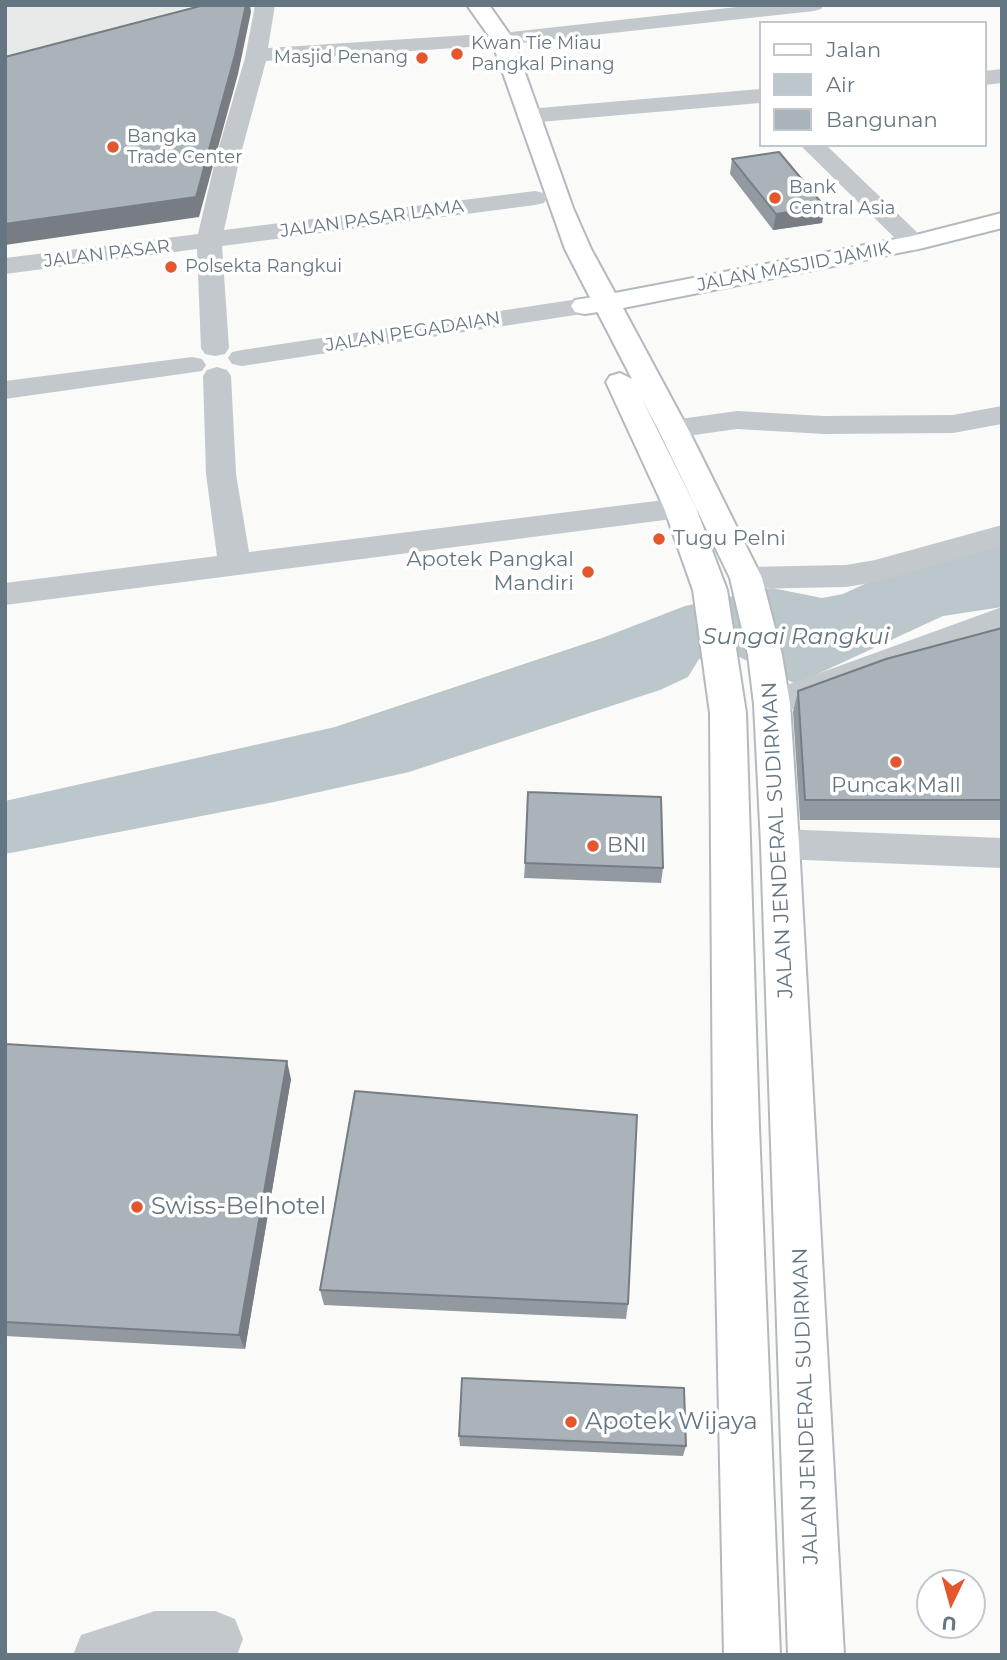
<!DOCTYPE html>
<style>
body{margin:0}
#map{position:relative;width:1007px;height:1660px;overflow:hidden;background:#fafaf8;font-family:Montserrat,sans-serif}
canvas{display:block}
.frame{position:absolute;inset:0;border:7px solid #657683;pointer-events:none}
.legend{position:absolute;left:759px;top:21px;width:228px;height:126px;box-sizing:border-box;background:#fff;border:2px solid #c1c8cd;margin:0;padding:9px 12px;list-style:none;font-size:21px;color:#657683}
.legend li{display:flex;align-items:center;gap:14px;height:35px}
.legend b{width:35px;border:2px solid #c1c8cd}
.north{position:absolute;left:916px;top:1569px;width:70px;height:70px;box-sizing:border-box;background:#fff;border:2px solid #c1c8cd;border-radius:50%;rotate:185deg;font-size:19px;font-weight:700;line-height:28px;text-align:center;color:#657683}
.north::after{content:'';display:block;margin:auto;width:24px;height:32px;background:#e4572e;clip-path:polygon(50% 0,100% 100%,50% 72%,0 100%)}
</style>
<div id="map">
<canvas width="1007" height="1660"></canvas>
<div class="frame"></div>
<ul class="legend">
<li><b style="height:9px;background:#fff"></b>Jalan</li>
<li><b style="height:19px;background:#bbc7cb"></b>Air</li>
<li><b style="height:19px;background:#aab3b9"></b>Bangunan</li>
</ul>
<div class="north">U</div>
</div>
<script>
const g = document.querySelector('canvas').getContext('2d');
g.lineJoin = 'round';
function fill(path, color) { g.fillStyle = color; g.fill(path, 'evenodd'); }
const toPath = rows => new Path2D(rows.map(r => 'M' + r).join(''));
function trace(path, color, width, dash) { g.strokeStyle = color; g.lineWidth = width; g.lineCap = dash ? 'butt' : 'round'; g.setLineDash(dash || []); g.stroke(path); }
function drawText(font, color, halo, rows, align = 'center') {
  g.font = font + ' Montserrat,sans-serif'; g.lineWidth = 7; g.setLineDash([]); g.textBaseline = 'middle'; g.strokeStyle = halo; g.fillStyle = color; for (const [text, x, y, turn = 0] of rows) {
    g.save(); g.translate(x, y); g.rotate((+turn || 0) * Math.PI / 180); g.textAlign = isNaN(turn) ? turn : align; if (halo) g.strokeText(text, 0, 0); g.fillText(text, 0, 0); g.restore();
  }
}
const built = toPath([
 [5,5,196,5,5,57]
]);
const water = toPath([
 [1002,543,1002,607,943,616,796,684,731,653,699,659,688,677,660,690,409,772,274,802,5,854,5,801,335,727,602,638,685,606,772,588,822,598,843,594,871,581]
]);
const minor = toPath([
 [255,5,275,5,268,48,484,34,493,37,502,33,755,5,824,5,821,9,814,11,502,45,493,42,484,46,266,61,240,157,224,230,535,191,544,193,547,198,544,203,535,205,222,246,229,348,225,354,215,356,205,354,201,348,197,249,5,274,5,258,198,234,216,157,245,58,255,5],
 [1002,69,1002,83,984,85,984,71,1002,69],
 [760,89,760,103,528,123,520,121,517,116,520,111,528,109,760,89],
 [800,145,826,145,923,238,927,243,923,248,914,251,905,248,800,145],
 [585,298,595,300,599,306,595,312,242,366,232,364,228,358,232,352,242,350,585,298],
 [192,357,202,359,206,365,202,371,5,399,5,381,192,357],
 [217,367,227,370,231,376,236,474,249,552,680,498,691,501,696,508,691,515,680,518,5,605,5,583,217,556,206,474,203,376,207,370,217,367],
 [1002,406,1002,424,953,433,824,434,737,429,673,438,662,435,658,429,662,423,673,420,737,411,824,416,953,415,1002,406],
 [1002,525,1002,546,876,582,846,587,746,589,734,586,730,578,734,570,746,567,846,565,875,560,1002,525],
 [1002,607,1002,631,772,717,759,713,754,704,759,695,1002,607],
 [780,829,1002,838,1002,868,780,859,766,855,761,844,766,833,780,829],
 [155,1611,215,1611,235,1619,243,1639,237,1655,73,1655,81,1635,155,1611]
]);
const primary = toPath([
 [607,295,617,297,620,303,617,309,585,314,575,312,571,306,575,300,607,295]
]);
const trunk = toPath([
 [467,5,489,5,513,39,573,208,591,249,615,293,912,236,1002,213,1002,228,923,248,623,308,688,429,762,578,782,655,790,704,799,844,844,1655,788,1655,761,844,754,704,748,655,730,578,658,429,642,399,696,508,727,590,746,713,759,1127,780,1655,724,1655,713,1127,710,713,693,590,664,508,606,382,610,376,620,373,632,379,565,249,491,39,467,5]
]);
const wall = toPath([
 [732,159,822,223,773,230,730,174],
 [1002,628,1002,820,800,820,793,712,798,691],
 [525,863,663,868,661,883,524,878],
 [5,1044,291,1079,245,1349,5,1336],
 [320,1290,628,1304,626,1319,324,1305],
 [459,1436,686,1446,683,1456,460,1446]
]);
const shadedWall = toPath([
 [246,5,250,5,251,12,238,74,199,217,5,245,5,224],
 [825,207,822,223,773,230,776,214],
 [287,1061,291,1079,245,1349,239,1335]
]);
const building = toPath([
 [204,5,246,5,235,55,196,197,5,224,5,57,204,5],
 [779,152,825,207,776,214,732,159,779,152],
 [1002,628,1002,800,805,800,798,691,886,659,1002,628],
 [528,792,661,797,663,868,525,863,528,792],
 [5,1044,287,1061,239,1335,5,1322,5,1044],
 [355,1091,637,1115,628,1304,320,1290,355,1091],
 [462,1378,684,1388,686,1446,459,1436,462,1378]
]);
const markers = [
 [457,54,7,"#e4572e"],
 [422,58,7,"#e4572e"],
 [113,147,7,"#e4572e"],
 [775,198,7,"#e4572e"],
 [171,267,7,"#e4572e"],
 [659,539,7,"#e4572e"],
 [588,572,7,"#e4572e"],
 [896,762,7,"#e4572e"],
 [593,846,7,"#e4572e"],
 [137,1207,7,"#e4572e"],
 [571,1422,7,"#e4572e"]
];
const farPoinames = [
 ["Kwan Tie Miau",471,44],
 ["Pangkal Pinang",471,65],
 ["Masjid Penang",408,58,"right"],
 ["Bangka",127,137],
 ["Trade Center",127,158],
 ["Bank",789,188],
 ["Central Asia",789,209],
 ["Polsekta Rangkui",185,267]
];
const farStreetnames = [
 ["JALAN PASAR LAMA",372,219,-8],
 ["JALAN PASAR",107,254,-7],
 ["JALAN MASJID JAMIK",794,267,-11],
 ["JALAN PEGADAIAN",413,332,-9]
];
const poiNames = [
 ["Tugu Pelni",673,539],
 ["Apotek Pangkal",574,560,"right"],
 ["Mandiri",574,584,"right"],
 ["Puncak Mall",896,786,"center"],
 ["BNI",607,846]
];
const streetNames = [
 ["JALAN JENDERAL SUDIRMAN",778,840,-93],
 ["JALAN JENDERAL SUDIRMAN",806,1406,-92]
];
const waterNames = [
 ["Sungai Rangkui",796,637]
];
const nearPoinames = [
 ["Swiss-Belhotel",151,1207],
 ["Apotek Wijaya",585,1422]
];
fill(built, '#e8e9e9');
fill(water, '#bbc7cb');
trace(primary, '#b5babe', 4);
trace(trunk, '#b4b9bd', 4);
fill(minor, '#c3c8cc');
fill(primary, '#fff');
fill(trunk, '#fff');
fill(wall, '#929a9f');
fill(shadedWall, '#777d82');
fill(building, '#aab3b9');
trace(building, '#777d82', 2);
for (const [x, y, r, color] of markers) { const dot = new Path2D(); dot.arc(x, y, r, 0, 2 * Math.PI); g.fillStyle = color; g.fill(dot); trace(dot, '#fff', 2.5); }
drawText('18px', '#657683', '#fff', farPoinames, 'left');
drawText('18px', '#657683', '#fff', farStreetnames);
drawText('21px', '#657683', '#fff', poiNames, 'left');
drawText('21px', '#657683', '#fff', streetNames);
drawText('italic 23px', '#60757c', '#fff', waterNames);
drawText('24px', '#657683', '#fff', nearPoinames, 'left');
</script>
